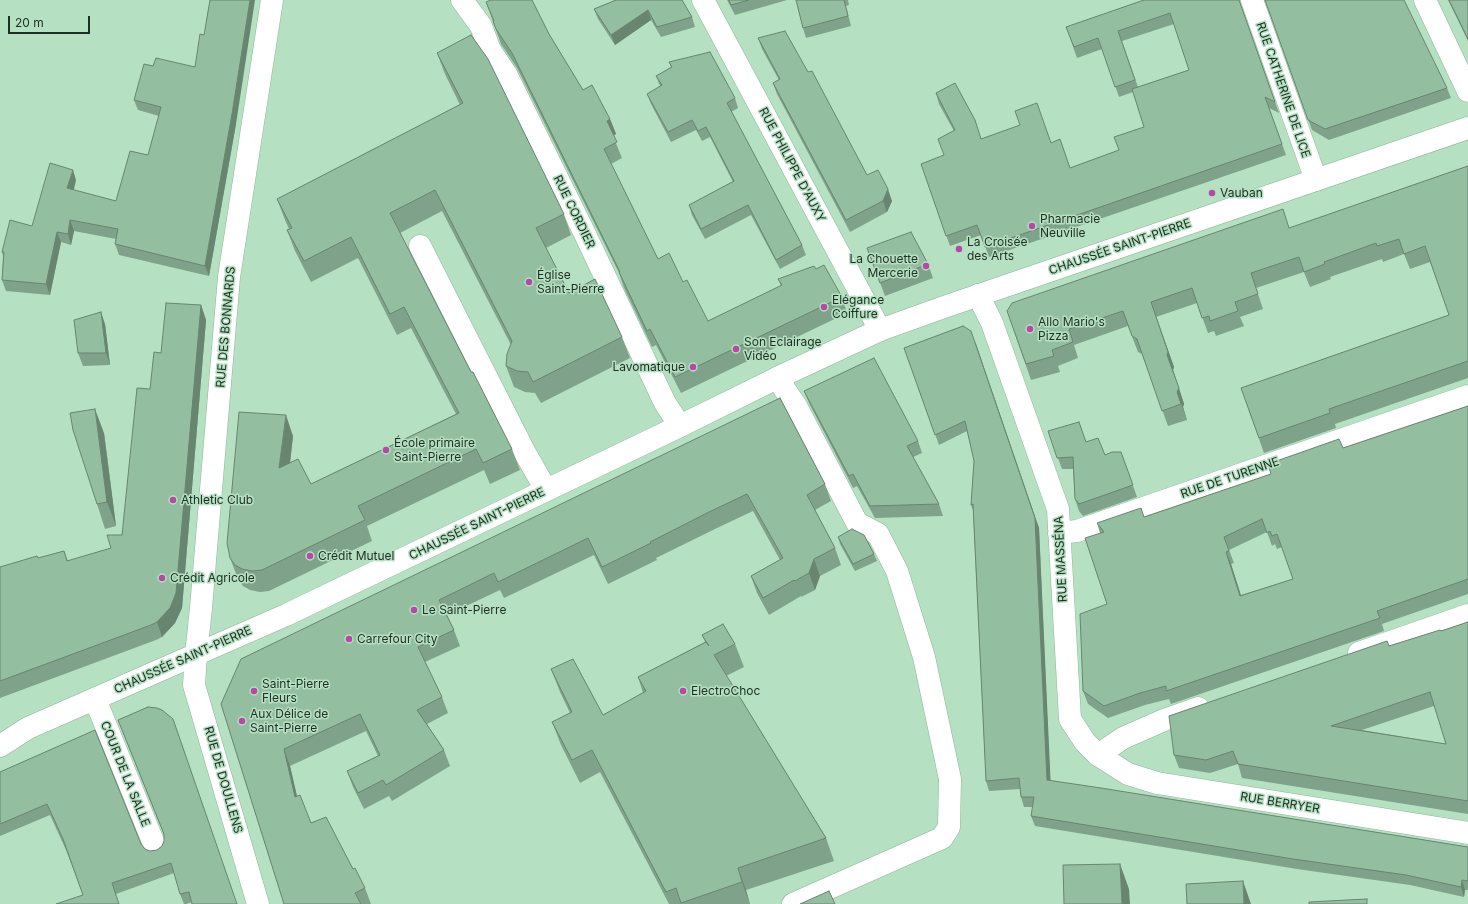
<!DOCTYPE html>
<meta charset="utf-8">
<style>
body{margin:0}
#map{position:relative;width:1468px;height:904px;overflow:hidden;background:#b5e0c1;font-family:Inter,sans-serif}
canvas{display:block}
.scale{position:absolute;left:8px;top:16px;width:82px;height:18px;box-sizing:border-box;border:2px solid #1d2e23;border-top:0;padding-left:5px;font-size:12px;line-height:14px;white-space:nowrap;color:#1d2e23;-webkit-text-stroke:3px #b5e0c1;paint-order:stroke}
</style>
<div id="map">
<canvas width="1468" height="904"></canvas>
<div class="scale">20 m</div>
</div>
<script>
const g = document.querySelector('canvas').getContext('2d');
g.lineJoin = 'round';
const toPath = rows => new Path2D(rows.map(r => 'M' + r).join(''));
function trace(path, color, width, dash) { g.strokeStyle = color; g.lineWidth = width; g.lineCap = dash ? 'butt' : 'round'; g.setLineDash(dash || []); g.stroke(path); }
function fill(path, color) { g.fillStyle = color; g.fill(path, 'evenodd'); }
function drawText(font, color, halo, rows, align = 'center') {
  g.font = font + ' Inter,sans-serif'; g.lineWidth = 3; g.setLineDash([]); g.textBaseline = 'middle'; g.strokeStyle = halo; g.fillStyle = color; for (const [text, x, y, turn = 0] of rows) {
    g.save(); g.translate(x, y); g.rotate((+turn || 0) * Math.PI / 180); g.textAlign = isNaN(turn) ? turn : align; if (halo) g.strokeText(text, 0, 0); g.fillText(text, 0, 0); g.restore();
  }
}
const minor = toPath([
 [462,0,481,26,490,50,506,74,583,230,665,403,680,426],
 [703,0,880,330],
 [1252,0,1316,180],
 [1425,0,1468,91],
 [420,246,524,451,546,490],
 [978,295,992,323,1058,509,1070,719,1085,742,1098,755,1128,774,1157,783,1468,833],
 [777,378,796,406,857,523,878,534,897,571,924,657,950,779,949,827,942,838,793,904],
 [1059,533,1077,531,1468,396],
 [1359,653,1468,615],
 [95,699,156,849],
 [1098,755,1123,738,1164,720,1198,708],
 [258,904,194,685,196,655,201,608,229,277,272,0]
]);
const major = toPath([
 [0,746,28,728,286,615,680,426,777,378,880,330,947,306,1468,128]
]);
const wall = toPath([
 [616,0,692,17,695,27,661,37,651,20,615,45,598,19,594,9],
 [727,0,787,0,735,15],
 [796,0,848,0,849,5,846,6,851,26,806,38,803,28],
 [1265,0,1447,88,1451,98,1329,140,1312,130],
 [1448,0,1468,0,1468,41],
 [486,2,549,34,583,90,610,119,616,134,613,136,622,158,611,164,658,259,683,282,708,321,781,286,778,279,816,269,842,297,847,313,681,393,656,345,652,347,624,288,619,273,517,68,501,44],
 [1240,4,1279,113,1269,108,1286,155,989,257,981,235,950,246,921,164,944,155,954,131,939,104,936,93,982,139,1052,143,1070,168,1119,150,1144,127,1133,92,1119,97,1102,49,1077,58,1066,27],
 [1174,24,1189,70,1138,87,1122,41],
 [204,35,236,124,209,276,119,255,115,244,116,239,74,231,71,245,61,242,50,295,6,291,2,280,3,256,2,252,32,226,76,180,74,190,116,201,148,155,159,116,138,110,134,100,153,66,195,67],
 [758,38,808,72,867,175,892,201,887,212,850,232,777,94,773,83,779,80,762,49],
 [437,53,564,214,571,235,546,248,569,293,622,337,630,358,541,403,535,393,525,392,514,387,506,366,511,345,442,211,400,233,471,372,512,449,520,470,490,484,484,470,367,526,372,541,269,591,260,592,250,590,243,586,238,579,230,558,293,436,290,463,311,484,456,414,411,328,397,335,358,258,311,282,295,251,287,230,289,229,285,220,277,199,460,105,445,74],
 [669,62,735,98,738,108,731,112,802,245,806,255,780,269,751,215,705,239,692,215,689,205,733,182,710,137,702,141,696,130,671,142,651,104,647,94,660,86,656,76,671,67],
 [1468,166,1468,378,1335,424,1336,428,1264,453,1241,388,1449,315,1430,262,1410,269,1404,254,1383,262,1382,259,1330,277,1331,279,1310,287,1304,272,1256,288,1263,309,1240,317,1244,326,1216,336,1214,331,1208,333,1197,303,1156,317,1174,367,1173,370,1184,404,1183,407,1187,420,1168,426,1142,354,1138,352,1128,326,1074,345,1078,358,1058,366,1060,372,1031,380,1007,311,1290,228],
 [867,248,928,264,933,278,885,296],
 [201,305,206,320,182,608,175,623,162,637,156,640,0,698,0,567,38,558,64,551,68,561,111,548,122,535,150,389,161,353],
 [105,324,110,365,83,366,78,353],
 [963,326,1039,528,1050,781,1468,847,1468,890,1465,890,1464,897,1410,885,1297,869,1035,826,1031,816,1033,807,1024,807,1021,797,1020,789,989,791,986,781,973,510,971,505,974,461,967,431,939,445,904,348],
 [804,391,918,441,922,453,913,457,939,504,943,516,875,518,857,486,853,488,809,403],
 [780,398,825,484,831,501,815,510,835,548,841,565,820,576,815,590,801,597,801,596,769,615,757,593,751,576,780,560,753,511,717,528,656,558,657,560,608,584,594,555,504,598,500,590,447,615,454,630,460,646,425,662,442,697,448,713,427,724,444,750,450,766,392,801,389,796,364,809,353,787,347,771,378,756,366,731,290,766,297,796,311,823,353,869,365,888,371,904,284,904,221,704],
 [1468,406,1468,594,1382,624,1384,631,1171,704,1169,699,1145,705,1108,718,1088,704,1083,691,1107,604,1100,533,1097,523,1144,517,1271,474,1343,448],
 [1267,532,1272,546,1275,544,1277,549,1282,547,1293,579,1241,595,1231,564,1234,563,1229,550],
 [1048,431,1086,442,1105,455,1121,452,1137,497,1083,516,1079,511,1075,499,1073,469,1062,469],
 [104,433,116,526,105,529,97,504],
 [838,537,874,554,877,561,855,571,840,544],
 [1468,622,1468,814,1242,778,1238,764,1210,773,1179,768,1174,755,1389,646,1441,631],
 [1434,706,1446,744,1362,730],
 [702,635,735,644,744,667,726,676,826,838,834,861,746,890,750,904,669,904,600,772,580,783,561,745,552,722,570,713,560,692,551,669,603,715,643,693,638,677,705,642],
 [148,707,192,902,186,904,184,904,180,894,174,873,116,894,83,895,66,850,50,815,0,836,0,772,141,844,145,849,150,851,157,850,162,846,164,841,164,835,118,720]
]);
const shadedWall = toPath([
 [250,0,255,0,236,124,209,276,205,266],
 [648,10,651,20,615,45,611,35],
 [610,119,616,134,612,136,607,121],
 [73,170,76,180,71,199,67,188],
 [888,189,892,201,887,212,883,201],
 [70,220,74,231,71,245,68,234],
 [57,232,61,242,50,295,46,284],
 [1151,302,1174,367,1173,370,1184,404,1183,407,1187,420,1177,392],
 [201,305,206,320,182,608,175,623,162,637,157,622],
 [101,312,105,324,110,365,106,353],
 [975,341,1039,528,1051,790,1047,780],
 [95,409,104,433,116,526,107,502],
 [286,415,293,436,287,489,279,468],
 [1226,552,1231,564,1245,609,1240,596],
 [814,559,820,576,815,590,809,573],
 [284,749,290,766,301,814,295,797],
 [1120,864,1129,889,1130,904,1122,904],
 [738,868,746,890,750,904,742,882],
 [1462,880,1465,890,1464,897,1461,887],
 [1243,881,1251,904,1244,904]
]);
const building = toPath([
 [210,0,250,0,232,114,205,266,115,244,118,229,70,220,68,234,57,232,46,284,2,280,4,252,2,252,10,220,32,226,50,163,73,170,67,188,116,201,130,151,148,155,161,107,134,100,144,64,153,66,156,58,195,67,200,34,204,35,210,0],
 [491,0,532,0,549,34,583,90,592,85,610,119,607,121,617,142,604,149,658,259,669,253,683,282,687,280,708,321,782,285,778,279,814,266,816,269,824,265,842,297,675,377,650,329,647,331,619,272,620,272,512,53,496,29,493,21,494,21,486,2,491,0],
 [616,0,682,0,692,17,657,27,648,10,611,35,594,9,616,0],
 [729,0,749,0,731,5,729,0],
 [796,0,844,0,848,16,803,28,796,0],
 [1144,0,1239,0,1275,102,1265,97,1282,144,985,247,977,225,946,236,921,164,944,155,938,139,955,130,936,93,955,83,975,120,981,139,1020,125,1015,111,1037,103,1051,143,1060,139,1070,168,1119,150,1114,137,1144,127,1132,89,1189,70,1170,13,1118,31,1135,80,1115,87,1098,38,1074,47,1066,27,1144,0],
 [1265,0,1404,0,1447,88,1325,129,1308,120,1265,0],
 [1449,0,1468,0,1468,39,1449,0],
 [785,31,808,72,812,71,867,175,878,170,888,189,883,201,846,220,773,83,780,79,758,38,785,31],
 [471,35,488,59,564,214,536,228,569,293,595,279,622,337,533,382,528,372,517,371,506,366,507,354,512,341,435,190,390,213,471,372,473,372,512,449,483,463,476,449,358,506,365,520,262,570,252,571,242,569,235,565,230,558,227,543,239,412,286,415,279,468,298,459,311,484,459,413,404,307,390,314,351,237,304,261,287,230,292,228,277,199,463,103,437,53,471,35],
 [710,52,735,98,727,103,802,245,776,260,748,205,701,229,689,205,734,181,706,127,698,131,692,120,668,132,647,94,662,85,656,76,672,67,669,62,710,52],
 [1468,166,1468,361,1329,409,1330,413,1259,438,1241,388,1449,315,1425,246,1404,254,1399,239,1377,246,1376,243,1324,262,1325,264,1304,272,1299,257,1251,273,1258,294,1235,302,1238,311,1210,321,1209,316,1202,318,1192,288,1151,302,1168,352,1167,355,1179,388,1177,392,1181,404,1162,411,1137,339,1132,336,1123,311,1069,329,1073,342,1052,350,1054,356,1026,364,1007,311,1012,303,1283,209,1289,228,1468,166],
 [911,232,928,264,880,283,867,248,911,232],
 [166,303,201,305,176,593,170,608,157,622,151,625,0,681,0,567,37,556,38,558,64,551,67,561,111,548,107,535,122,535,137,388,150,389,154,352,161,353,166,303],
 [101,312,106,353,78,353,74,320,101,312],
 [963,326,971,331,1035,518,1047,780,1101,788,1468,847,1468,881,1462,880,1461,887,1406,875,1293,859,1031,816,1034,797,1021,797,1019,778,986,781,973,504,971,505,974,461,965,421,935,435,904,348,963,326],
 [874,358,918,441,907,446,939,504,870,506,853,474,849,476,804,391,874,358],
 [780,398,825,484,807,495,835,548,814,559,809,573,795,581,794,580,763,598,751,576,783,558,747,494,711,511,650,542,651,543,602,567,588,538,498,582,494,573,439,600,454,630,418,647,442,697,417,710,444,750,386,785,383,780,358,793,347,771,380,755,360,714,284,749,295,797,300,795,311,823,326,817,353,869,355,868,365,888,355,893,361,904,284,904,221,704,241,659,780,398],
 [1468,406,1468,579,1377,611,1380,618,1166,691,1166,686,1140,693,1104,706,1083,691,1080,614,1107,604,1085,538,1104,532,1097,523,1141,508,1144,517,1271,474,1268,464,1339,439,1343,448,1468,406],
 [1262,519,1267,533,1270,531,1272,536,1277,534,1293,579,1240,596,1226,552,1229,551,1224,537,1262,519],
 [95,409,107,502,97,504,73,430,70,413,95,409],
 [1079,422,1086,442,1098,438,1105,455,1112,452,1121,452,1133,485,1079,504,1075,499,1073,457,1057,458,1048,431,1079,422],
 [852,529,864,535,874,554,853,564,838,537,852,529],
 [1468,622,1468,801,1238,764,1233,751,1206,760,1174,755,1169,716,1387,641,1389,646,1440,630,1441,631,1468,622],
 [1430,692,1446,744,1331,726,1430,692],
 [723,624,735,644,714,655,826,838,738,868,742,882,681,903,676,888,666,892,592,750,572,760,552,722,572,712,551,669,573,659,603,715,646,691,638,677,706,642,709,646,702,635,723,624],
 [148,707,157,708,162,710,173,719,237,904,192,904,189,892,180,894,171,863,112,883,119,904,56,904,83,895,63,839,47,804,0,824,0,772,95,730,141,844,145,849,150,851,157,850,162,846,164,841,164,834,118,720,148,707],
 [1120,864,1122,904,1064,904,1063,865,1120,864],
 [1243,881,1244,904,1187,904,1186,884,1243,881],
 [829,891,835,904,800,904,829,891],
 [1367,899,1367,904,1309,904,1309,902,1367,899]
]);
const markers = [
 [1212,193,4,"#b748a6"],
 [1032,226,4,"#b748a6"],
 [959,249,4,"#b748a6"],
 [926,266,4,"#b748a6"],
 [529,282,4,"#b748a6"],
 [824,307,4,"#b748a6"],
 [1030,329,4,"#b748a6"],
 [736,349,4,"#b748a6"],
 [693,367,4,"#b748a6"],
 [386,450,4,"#b748a6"],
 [173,500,4,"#b748a6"],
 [310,556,4,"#b748a6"],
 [162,578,4,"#b748a6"],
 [414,610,4,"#b748a6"],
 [349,639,4,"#b748a6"],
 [254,691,4,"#b748a6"],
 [683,691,4,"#b748a6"],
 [242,721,4,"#b748a6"]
];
const streetNames = [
 ["RUE CATHERINE DE LICE",1283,90,71],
 ["RUE PHILIPPE D'AUXY",792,165,62],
 ["RUE CORDIER",574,212,64],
 ["CHAUSSÉE SAINT-PIERRE",1120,247,-19],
 ["RUE DES BONNARDS",226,327,-85],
 ["RUE DE TURENNE",1230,478,-19],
 ["CHAUSSÉE SAINT-PIERRE",477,524,-26],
 ["RUE MASSÉNA",1061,559,-93],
 ["CHAUSSÉE SAINT-PIERRE",183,660,-24],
 ["COUR DE LA SALLE",125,774,68],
 ["RUE DE DOULLENS",223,780,74],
 ["RUE BERRYER",1280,803,9]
];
const poiNames = [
 ["Vauban",1220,193],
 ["Pharmacie",1040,219],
 ["Neuville",1040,233],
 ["La Croisée",967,242],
 ["des Arts",967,256],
 ["La Chouette",918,259,"right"],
 ["Mercerie",918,273,"right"],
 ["Église",537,275],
 ["Saint-Pierre",537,289],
 ["Elégance",832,300],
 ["Coiffure",832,314],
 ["Allo Mario's",1038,322],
 ["Pizza",1038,336],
 ["Son Eclairage",744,342],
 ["Vidéo",744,356],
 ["Lavomatique",685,367,"right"],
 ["École primaire",394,443],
 ["Saint-Pierre",394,457],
 ["Athletic Club",181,500],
 ["Crédit Mutuel",318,556],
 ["Crédit Agricole",170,578],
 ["Le Saint-Pierre",422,610],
 ["Carrefour City",357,639],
 ["Saint-Pierre",262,684],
 ["Fleurs",262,698],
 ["ElectroChoc",691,691],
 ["Aux Délice de",250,714],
 ["Saint-Pierre",250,728]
];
trace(minor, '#8db799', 23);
trace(major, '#8db799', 23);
trace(minor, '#fff', 22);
trace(major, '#fff', 22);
fill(wall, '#7fa38a');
fill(shadedWall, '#688570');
fill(building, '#94bea0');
trace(building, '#688570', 1);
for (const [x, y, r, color] of markers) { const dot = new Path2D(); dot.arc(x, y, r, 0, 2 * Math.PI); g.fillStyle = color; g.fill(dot); trace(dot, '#b5e0c1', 1.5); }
drawText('12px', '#1d2e23', '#b5e0c1', streetNames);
drawText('12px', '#1d2e23', '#b5e0c1', poiNames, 'left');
</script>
